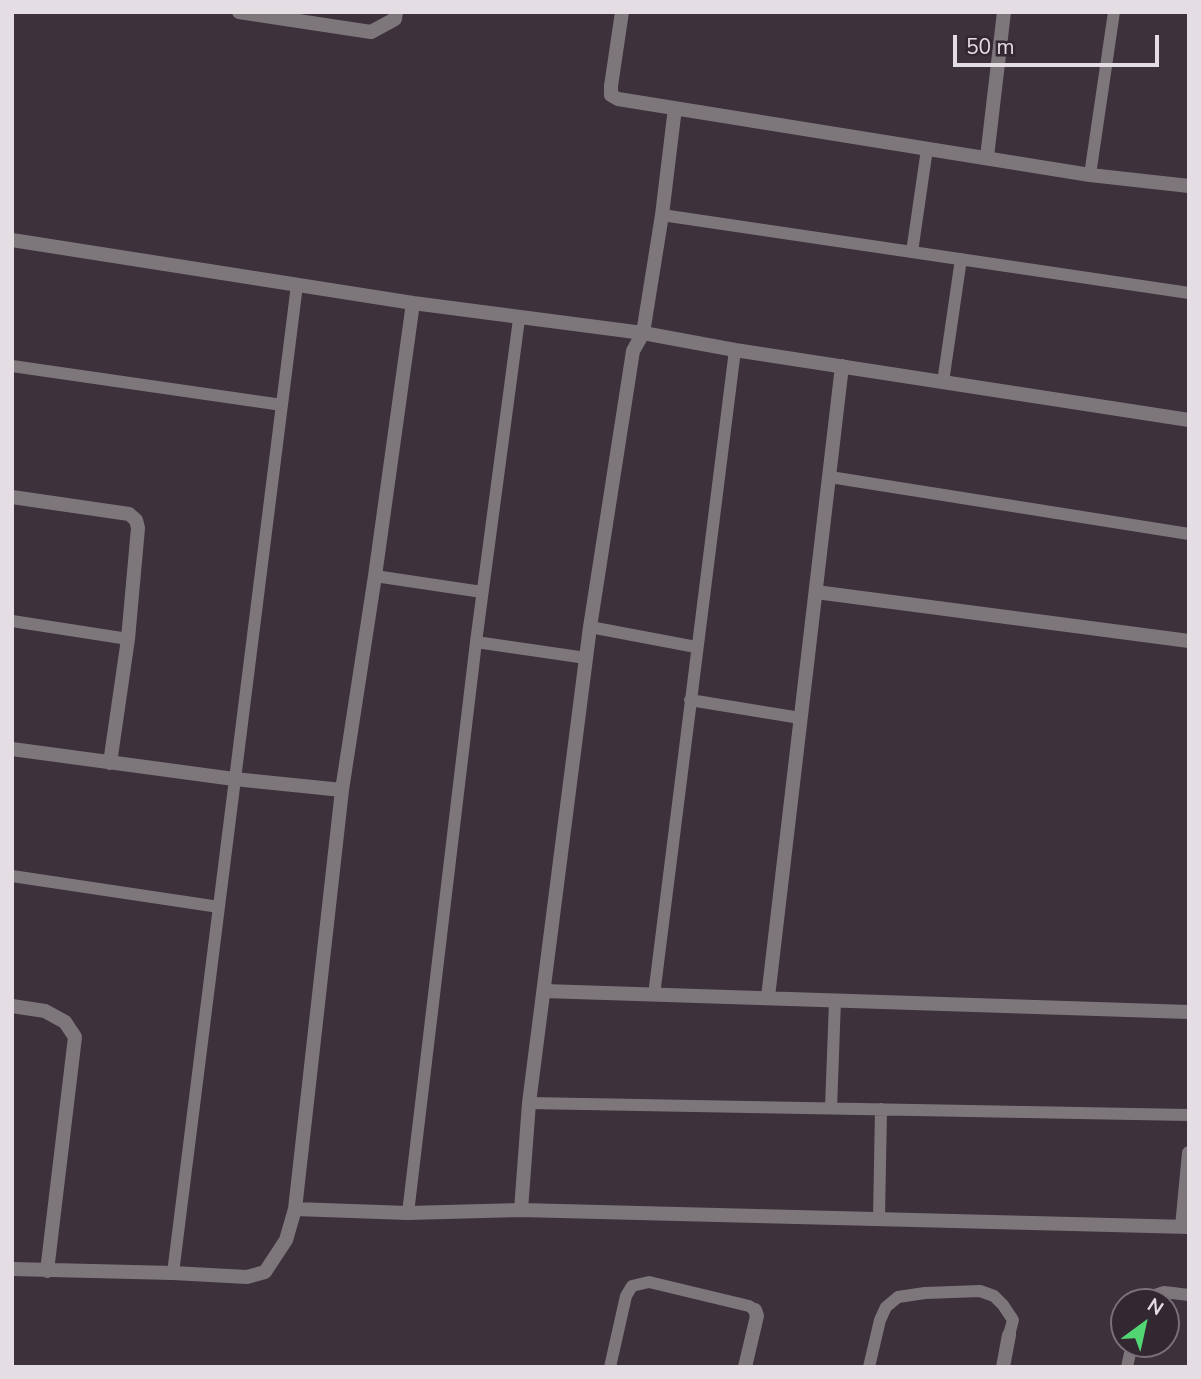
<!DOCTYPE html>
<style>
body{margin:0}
#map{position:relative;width:1201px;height:1379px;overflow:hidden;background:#3d313c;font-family:"Nunito Sans",sans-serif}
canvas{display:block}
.frame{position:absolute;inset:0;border:14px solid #e5dde4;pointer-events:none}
.north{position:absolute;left:1110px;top:1288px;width:70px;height:70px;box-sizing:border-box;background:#332731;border:2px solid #7a7079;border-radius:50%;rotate:33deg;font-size:19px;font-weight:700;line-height:28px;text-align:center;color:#e5dde4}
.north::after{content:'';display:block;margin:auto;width:24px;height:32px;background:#52d673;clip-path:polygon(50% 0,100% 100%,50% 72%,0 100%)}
.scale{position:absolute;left:953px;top:35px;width:206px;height:32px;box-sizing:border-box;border:4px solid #e5dde4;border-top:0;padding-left:9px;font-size:21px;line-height:24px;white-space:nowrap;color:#e5dde4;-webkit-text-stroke:5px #332731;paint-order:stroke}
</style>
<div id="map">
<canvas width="1201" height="1379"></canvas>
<div class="frame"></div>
<div class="north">N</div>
<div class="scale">50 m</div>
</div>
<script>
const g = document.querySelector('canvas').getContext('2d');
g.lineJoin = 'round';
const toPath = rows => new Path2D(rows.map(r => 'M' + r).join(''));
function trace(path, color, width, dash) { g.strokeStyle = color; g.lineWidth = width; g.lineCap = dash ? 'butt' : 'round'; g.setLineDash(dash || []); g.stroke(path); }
const lane = toPath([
 [1090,175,1114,12],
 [662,215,1189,293],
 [912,252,927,149],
 [12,366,282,405],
 [943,382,961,259],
 [830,477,1189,534],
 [375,576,482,592],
 [12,621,128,639],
 [590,627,696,647],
 [476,642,586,658],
 [690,700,800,718],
 [12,876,219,907],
 [654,995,735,350],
 [529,1103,1189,1115],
 [831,1108,835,1001],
 [408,1213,476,642,519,319],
 [879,1218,881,1109],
 [173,1273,297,285],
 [1145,1302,1152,1296,1164,1292,1189,1295],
 [610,1367,626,1296,632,1286,649,1282,749,1306,755,1310],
 [869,1367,880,1320,886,1307,898,1297,925,1293,980,1291,994,1296,1003,1305,1013,1320,1009,1335],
 [1127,1367,1132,1344]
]);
const street = toPath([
 [239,12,371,32,395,19,396,12],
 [622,12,611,86,611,95,618,99,1090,175,1189,186],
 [987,157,1004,12],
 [12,240,413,303,643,333,735,350,1189,420],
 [12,497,129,514,136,520,138,528,128,639,110,763],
 [816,592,1189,641],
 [12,749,234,779,342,790],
 [544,991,1189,1012],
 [768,997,842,366],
 [12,1006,45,1011,65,1022,75,1037,47,1271],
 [295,1209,408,1213,521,1210,1189,1227],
 [521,1210,529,1103,590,627,633,351,643,333,662,215,675,108],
 [1182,1227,1189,1153],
 [12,1269,173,1273,247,1277,265,1272,286,1240,295,1209,342,790,375,576,413,303],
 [745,1367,757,1316,755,1310],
 [1003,1367,1009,1335]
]);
trace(lane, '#7d777c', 12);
trace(street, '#7d777c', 14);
</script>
